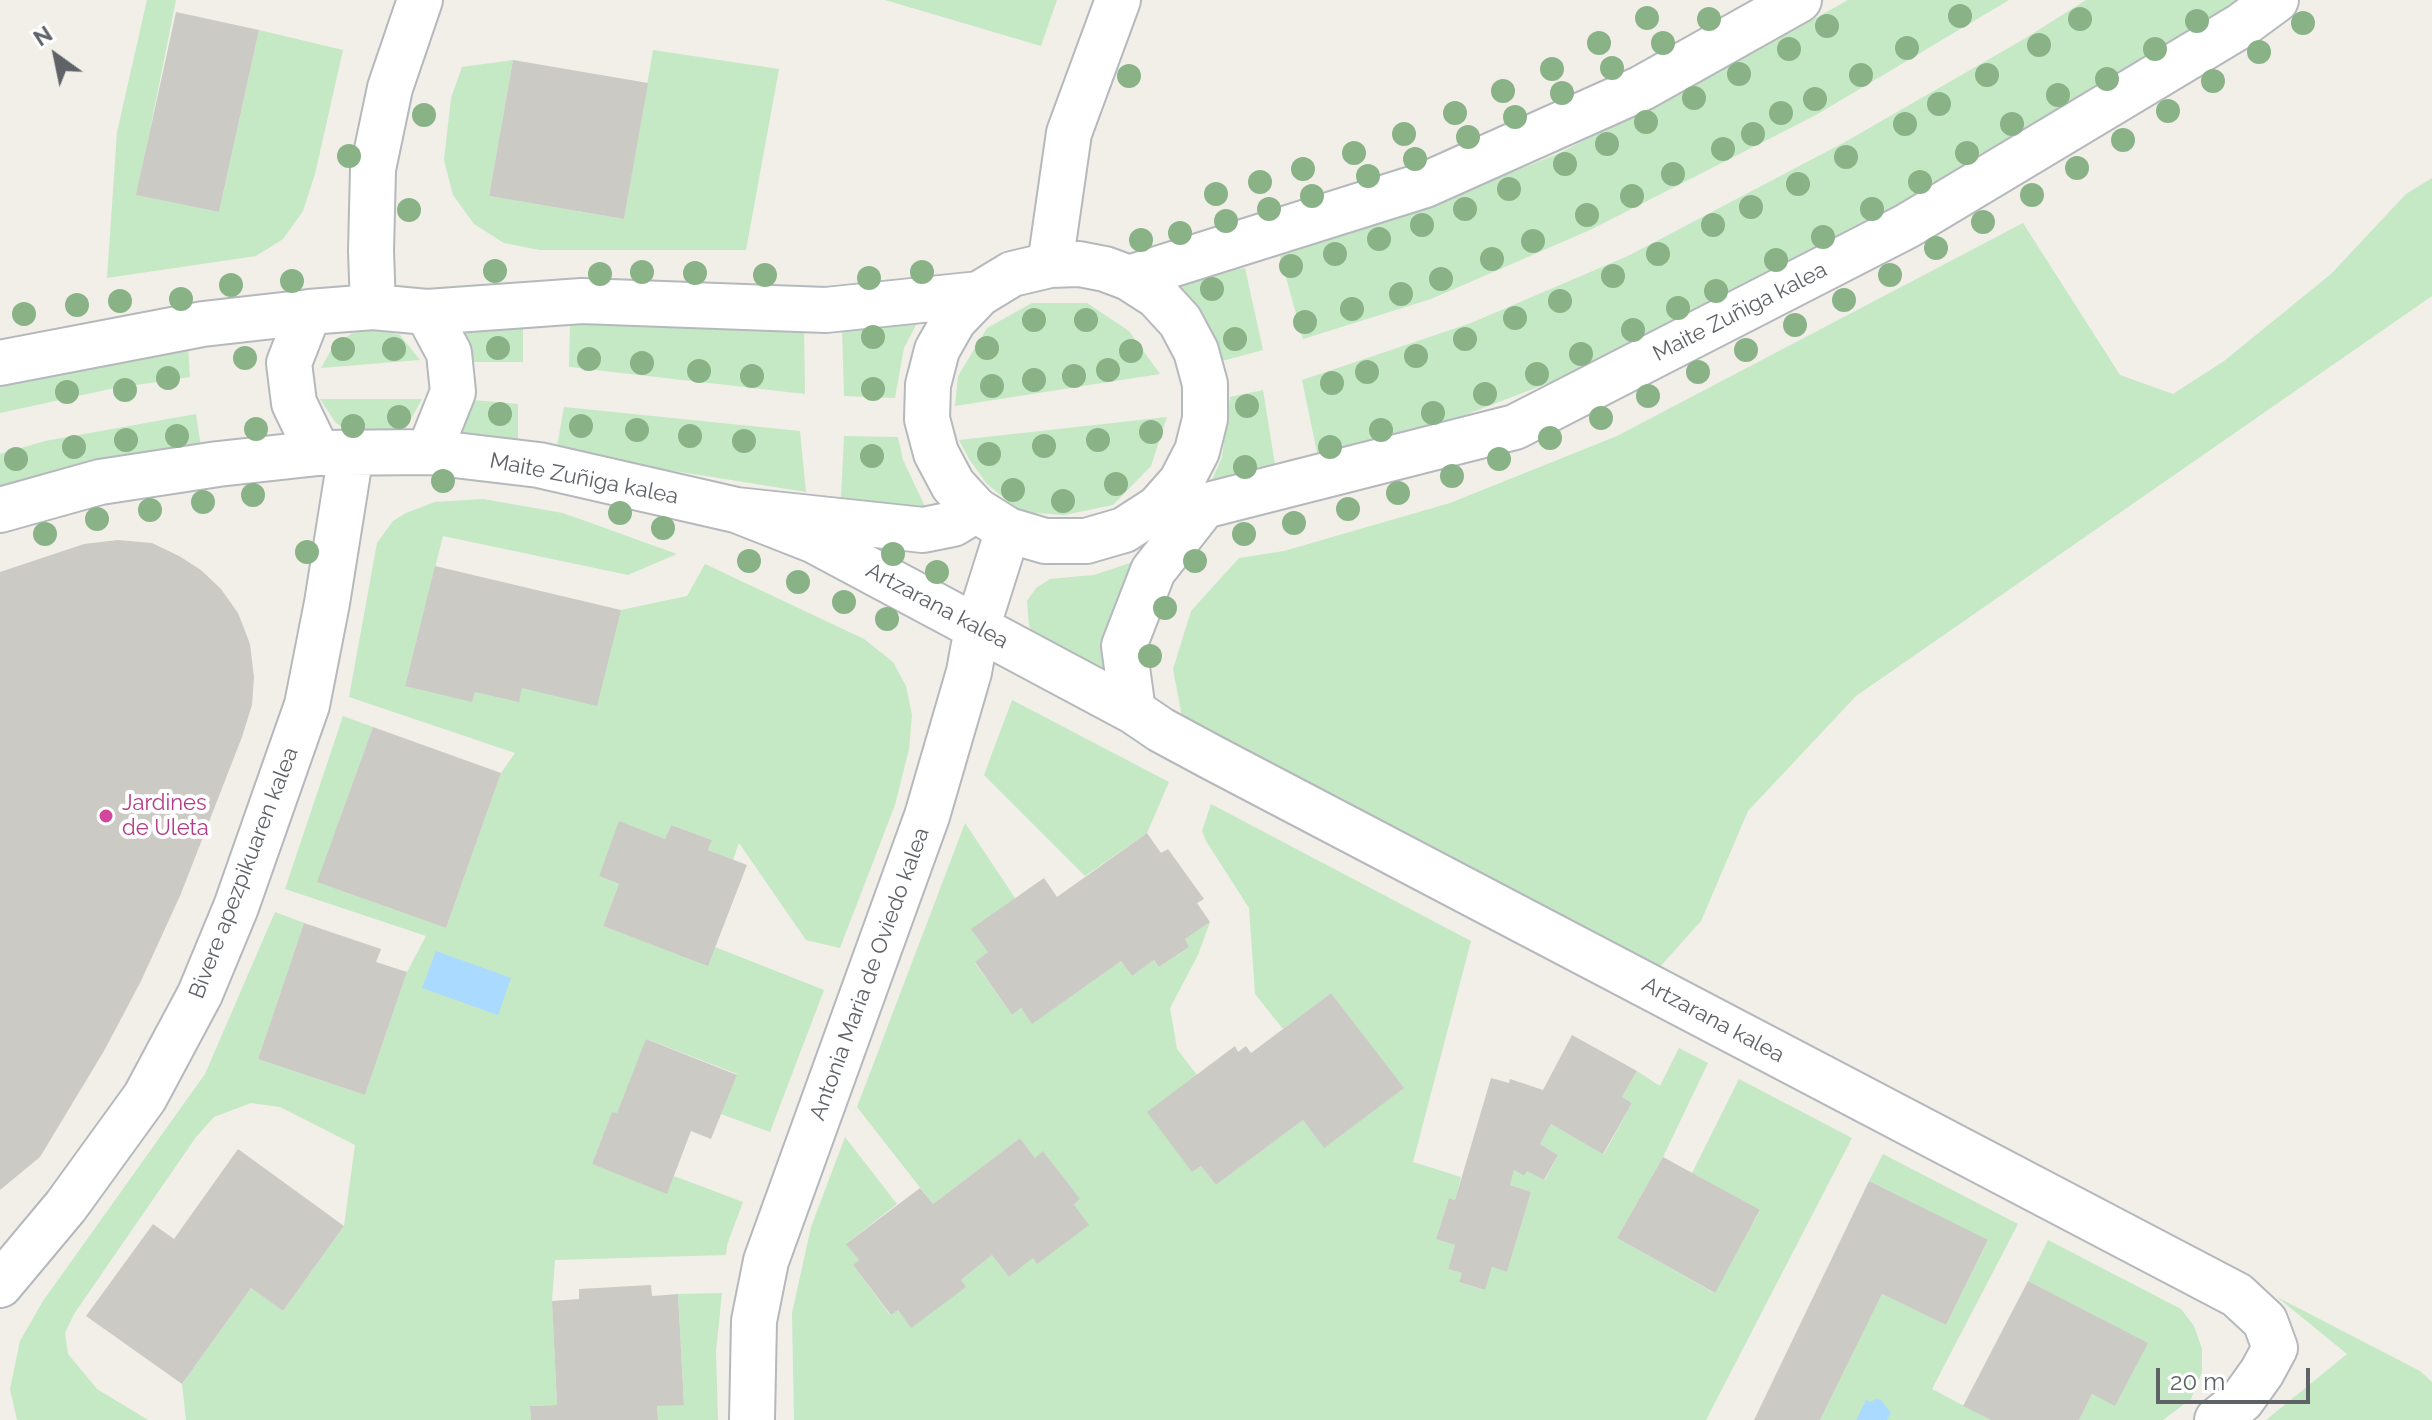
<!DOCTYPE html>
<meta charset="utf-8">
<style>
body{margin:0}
#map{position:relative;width:2432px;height:1420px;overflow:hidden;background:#f1efe8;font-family:Raleway,sans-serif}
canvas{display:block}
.north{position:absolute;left:16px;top:16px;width:80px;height:80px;-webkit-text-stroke:6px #fff;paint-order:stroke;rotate:327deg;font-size:22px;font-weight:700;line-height:32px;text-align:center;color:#5f6368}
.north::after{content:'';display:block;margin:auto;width:28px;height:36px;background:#5f6368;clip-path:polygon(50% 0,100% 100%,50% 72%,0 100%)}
.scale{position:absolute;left:2156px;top:1368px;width:154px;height:36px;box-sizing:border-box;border:4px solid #5f6368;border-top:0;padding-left:10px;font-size:24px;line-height:28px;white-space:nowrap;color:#5f6368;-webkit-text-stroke:6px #fff;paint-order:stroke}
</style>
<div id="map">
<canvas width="2432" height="1420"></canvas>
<div class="north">N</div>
<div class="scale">20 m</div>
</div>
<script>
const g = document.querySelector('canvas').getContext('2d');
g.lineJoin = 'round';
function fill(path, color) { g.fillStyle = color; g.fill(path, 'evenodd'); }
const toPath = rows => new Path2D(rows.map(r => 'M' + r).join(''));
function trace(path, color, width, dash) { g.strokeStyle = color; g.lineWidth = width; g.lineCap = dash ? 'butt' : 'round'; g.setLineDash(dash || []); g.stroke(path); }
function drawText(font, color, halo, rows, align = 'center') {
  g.font = font + ' Raleway,sans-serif'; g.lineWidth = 8; g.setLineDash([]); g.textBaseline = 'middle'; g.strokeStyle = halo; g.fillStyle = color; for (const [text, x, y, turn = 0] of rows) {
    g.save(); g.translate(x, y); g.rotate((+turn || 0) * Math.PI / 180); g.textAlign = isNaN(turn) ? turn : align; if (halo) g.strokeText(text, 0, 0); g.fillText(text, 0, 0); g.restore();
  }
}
const green = toPath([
 [147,0,176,0,137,195,219,212,259,30,343,50,315,174,303,211,283,239,256,256,107,278,117,132],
 [885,0,1057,0,1041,46],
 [1848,0,2009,0,1816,115,1590,230,1431,299,1303,339,1280,256,1440,201,1560,153,1760,49],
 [2086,0,2247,0,1933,191,1572,374,1436,426,1319,462,1302,380,1471,323,1630,255,1845,142,2024,39],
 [653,50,779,69,746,250,540,250,504,243,474,224,453,195,444,160,451,98,462,67,513,60,489,196,624,219],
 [2432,178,2432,296,1856,696,1748,811,1701,921,1658,969,1182,717,1173,669,1191,611,1239,558,1284,551,1450,503,1617,436,2023,223,2120,375,2173,394,2224,361,2331,274,2406,194],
 [1245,268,1263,350,1222,361,1199,315,1170,282],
 [1032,303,1087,303,1129,331,1160,374,955,406,958,376,987,328],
 [918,321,904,348,895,398,844,396,842,327],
 [804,323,805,394,569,367,570,324],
 [523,324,523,362,474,362,460,329],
 [374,329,400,335,420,360,321,368,332,348,352,333],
 [188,346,190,377,110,389,0,413,0,375],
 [1263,390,1276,471,1209,487,1222,457,1230,397],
 [320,399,422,399,406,428,373,439,356,438,335,422],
 [473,400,518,404,518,444,453,442],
 [564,407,800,431,806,492,556,452],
 [196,414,201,447,0,494,0,454,45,441],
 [1167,417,1151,466,1113,505,1064,515,1021,512,987,484,969,459,959,440],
 [844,436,898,437,903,460,929,515,841,498],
 [483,499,563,513,677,554,628,575,443,536,405,686,475,692,522,688,621,610,687,596,705,564,864,639,893,662,906,686,912,715,909,749,895,805,840,948,806,940,739,843,733,860,708,850,712,840,671,825,665,839,620,822,599,876,619,884,603,926,708,965,715,947,824,990,770,1132,721,1114,737,1074,647,1039,617,1113,612,1113,592,1164,666,1193,674,1176,743,1202,727,1245,726,1255,555,1260,552,1301,557,1405,530,1406,531,1420,186,1420,182,1384,251,1288,283,1311,344,1226,355,1145,280,1107,251,1103,214,1117,196,1137,74,1314,65,1333,68,1354,97,1389,148,1420,17,1420,10,1389,20,1341,43,1301,205,1074,275,912,304,923,258,1059,365,1095,407,972,426,936,285,889,343,716,373,727,318,882,446,928,501,773,515,753,349,697,377,543,393,521,406,513,435,502],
 [1148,557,1106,682,1045,650,1029,626,1027,601,1036,588,1050,579,1094,575],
 [1012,700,1169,782,1147,833,1085,876,984,775],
 [1211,804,1471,941,1413,1162,1461,1177,1455,1200,1449,1198,1436,1239,1455,1245,1448,1269,1462,1273,1459,1282,1484,1290,1492,1267,1507,1272,1531,1192,1510,1185,1514,1170,1524,1176,1527,1171,1545,1180,1558,1155,1540,1144,1551,1124,1604,1154,1632,1103,1622,1097,1637,1071,1660,1086,1679,1048,1708,1063,1663,1157,1617,1238,1714,1293,1760,1211,1692,1173,1739,1079,1852,1138,1706,1420,794,1420,792,1313,811,1227,845,1137,897,1204,847,1243,859,1260,853,1265,890,1315,898,1310,911,1327,961,1280,992,1255,1009,1277,1033,1258,1037,1263,1074,1205,1080,1200,1044,1152,1035,1158,1020,1138,933,1204,857,1107,965,823,1015,898,988,952,975,963,1012,1015,1021,1008,1032,1023,1121,961,1132,976,1154,960,1159,967,1189,947,1185,939,1210,922,1198,955,1170,1008,1177,1049,1197,1075,1192,1172,1201,1166,1216,1185,1303,1120,1324,1147,1403,1088,1331,993,1283,1029,1255,994,1249,908,1206,841,1202,831],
 [1883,1154,2018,1224,1932,1389,1991,1420,1820,1420,1882,1294,1946,1325,1988,1241,1869,1181],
 [2048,1240,2181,1309,2194,1326,2202,1349,2202,1372,2191,1399,2163,1420,2079,1420,2092,1394,2115,1405,2147,1343,2028,1281],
 [722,1293,716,1351,718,1420,658,1420,657,1406,684,1404,678,1294],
 [2277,1297,2420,1371,2432,1382,2432,1420,2266,1420,2347,1354]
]);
const water = toPath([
 [436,951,511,978,498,1015,422,988],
 [1876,1399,1881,1400,1891,1413,1887,1420,1856,1420,1866,1400,1871,1402]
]);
const building = toPath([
 [176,12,259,30,219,212,136,195],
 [513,60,648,83,624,219,489,196],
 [118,540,152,543,179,556,201,570,221,589,238,613,250,644,254,677,252,705,242,737,180,896,141,981,104,1051,40,1157,0,1190,0,572,84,544],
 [435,566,621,610,597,706,522,688,519,702,475,692,472,702,405,686],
 [373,727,501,773,446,928,317,882],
 [619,821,665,839,671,825,712,840,708,850,747,865,708,966,603,926,619,884,599,876],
 [1147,833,1161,853,1168,849,1204,899,1197,903,1210,922,1185,939,1189,947,1159,967,1154,960,1132,976,1121,961,1032,1024,1021,1008,1012,1015,975,962,988,952,971,929,1044,878,1057,897],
 [304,923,381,949,376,962,407,972,365,1095,258,1059],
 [1331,993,1404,1088,1324,1148,1303,1120,1216,1185,1201,1166,1192,1172,1147,1112,1235,1046,1238,1052,1246,1046,1251,1053],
 [1572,1035,1637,1071,1622,1097,1632,1103,1603,1154,1551,1124,1540,1144,1558,1155,1544,1180,1527,1171,1524,1176,1514,1170,1510,1185,1531,1192,1507,1272,1492,1267,1485,1290,1459,1282,1462,1273,1448,1269,1455,1245,1436,1239,1449,1198,1455,1200,1491,1078,1509,1083,1510,1079,1543,1090],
 [646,1039,737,1075,711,1139,691,1131,667,1194,592,1164,612,1112,617,1113],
 [1020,1138,1035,1158,1043,1151,1080,1199,1074,1205,1089,1225,1037,1264,1033,1258,1009,1277,992,1255,961,1280,966,1287,911,1328,898,1310,891,1315,853,1265,859,1260,846,1244,920,1188,933,1204],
 [238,1149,344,1226,283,1311,251,1288,182,1384,86,1316,153,1224,174,1239],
 [1663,1157,1760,1210,1715,1293,1617,1238],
 [1869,1181,1988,1240,1946,1325,1882,1294,1820,1420,1754,1420],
 [2028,1281,2148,1343,2115,1406,2092,1394,2079,1420,1991,1420,1963,1406],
 [651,1285,652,1296,678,1294,684,1405,657,1406,658,1420,531,1420,530,1406,557,1405,552,1301,579,1299,579,1289]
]);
const street = toPath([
 [1050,265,1069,133,1118,0],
 [1129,278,1425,185,1642,88,1799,0],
 [373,307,371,251,373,169,390,88,420,0],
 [309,312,289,363,294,403,318,453],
 [427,312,449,353,453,392,429,452],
 [0,363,203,324,309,312,373,307,427,312,582,301,826,310,979,294,1012,274,1050,265,1079,264,1105,269,1129,278,1157,296,1180,321,1196,351,1205,384,1205,419,1197,451,1181,482,1158,508,1124,530,1086,541,1045,541,1008,530,976,510,953,485,936,453,927,419,928,385,937,350,954,320,979,294],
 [1158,508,1204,506,1515,427,1907,226,2242,25,2276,0],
 [0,510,100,482,218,464,318,453,429,452,539,465,736,510,923,530,953,524,976,510],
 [736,510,815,541,1133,711,1161,730,1213,758,2237,1295,2265,1321,2275,1348,2262,1372,2242,1400,2217,1420],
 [1133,711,1124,646,1153,571,1204,506],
 [0,1285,66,1206,145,1097,200,994,236,907,307,705,327,603,351,453],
 [752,1420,754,1321,766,1261,927,816,969,672,977,628,1008,530]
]);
const trees = [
 [1960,16],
 [1647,18],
 [1709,19],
 [2080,19],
 [2197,21],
 [2303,23],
 [1827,26],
 [1599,43],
 [1663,43],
 [2039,45],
 [1907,48],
 [1789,49],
 [2155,49],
 [2259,52],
 [1612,68],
 [1552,69],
 [1739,74],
 [1861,75],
 [1987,75],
 [1129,76],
 [2107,79],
 [2213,81],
 [1503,91],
 [1562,93],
 [2058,95],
 [1694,98],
 [1815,99],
 [1939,104],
 [2168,111],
 [1455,113],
 [1781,113],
 [424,115],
 [1515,117],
 [1646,122],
 [1905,124],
 [2012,124],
 [1404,134],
 [1753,134],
 [1468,137],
 [2123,140],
 [1607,144],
 [1723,149],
 [1354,153],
 [1967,153],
 [349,156],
 [1846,157],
 [1415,159],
 [1565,164],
 [2077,168],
 [1303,169],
 [1673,174],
 [1368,176],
 [1260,182],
 [1920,182],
 [1798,184],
 [1509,189],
 [1216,194],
 [2032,195],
 [1312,196],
 [1632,196],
 [1751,207],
 [1269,209],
 [1465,209],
 [1872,209],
 [409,210],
 [1587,215],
 [1226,221],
 [1983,222],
 [1422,225],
 [1713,225],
 [1180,233],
 [1823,237],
 [1379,239],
 [1141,240],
 [1533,241],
 [1936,248],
 [1335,254],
 [1658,254],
 [1492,259],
 [1776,260],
 [1291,266],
 [495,271],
 [642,272],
 [922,272],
 [695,273],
 [600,274],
 [765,275],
 [1890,275],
 [1613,276],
 [869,278],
 [1441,279],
 [292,281],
 [231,285],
 [1212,289],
 [1716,291],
 [1401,294],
 [181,299],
 [1844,300],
 [120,301],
 [1560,301],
 [77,305],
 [1678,308],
 [1352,309],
 [24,314],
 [1515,318],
 [1034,320],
 [1086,320],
 [1305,322],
 [1795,325],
 [1633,330],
 [873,337],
 [1235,339],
 [1465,339],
 [498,348],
 [987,348],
 [343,349],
 [394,349],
 [1746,350],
 [1131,351],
 [1581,354],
 [1416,356],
 [245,358],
 [589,359],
 [642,363],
 [1108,370],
 [699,371],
 [1367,372],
 [1698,372],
 [1537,374],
 [752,376],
 [1074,376],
 [168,378],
 [1034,380],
 [1332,383],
 [992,386],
 [873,389],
 [125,390],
 [67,392],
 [1485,394],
 [1648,396],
 [1247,406],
 [1433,413],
 [500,414],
 [399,417],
 [1601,418],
 [353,426],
 [581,426],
 [256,429],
 [637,430],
 [1381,430],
 [1151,432],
 [177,436],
 [690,436],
 [1550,438],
 [126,440],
 [1098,440],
 [744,441],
 [1044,446],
 [74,447],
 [1330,447],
 [989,454],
 [872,456],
 [16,459],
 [1499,459],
 [1245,467],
 [1452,476],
 [443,481],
 [1116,484],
 [1013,490],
 [1398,493],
 [253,495],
 [1063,501],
 [203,502],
 [1348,509],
 [150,510],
 [620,513],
 [97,519],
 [1294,523],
 [663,528],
 [45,534],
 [1244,534],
 [307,552],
 [893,554],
 [749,561],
 [1195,561],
 [937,572],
 [798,582],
 [844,602],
 [1165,608],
 [887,619],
 [1150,656]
];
const markers = [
 [106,816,8,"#d1479c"]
];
const streetNames = [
 ["Maite Zuñiga kalea",1740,312,-27],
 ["Maite Zuñiga kalea",584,479,11],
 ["Artzarana kalea",937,606,28],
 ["Bivere apezpikuaren kalea",244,873,-69],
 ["Antonia Maria de Oviedo kalea",870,974,-70],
 ["Artzarana kalea",1713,1020,28]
];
const hotelNames = [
 ["Jardines",122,803],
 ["de Uleta",122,828]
];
fill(green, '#c5e8c5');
fill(water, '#aadaff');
fill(building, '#cccac5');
trace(street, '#b5b8bc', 48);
trace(street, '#fff', 44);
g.fillStyle = '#89b387';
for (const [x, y] of trees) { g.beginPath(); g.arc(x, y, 12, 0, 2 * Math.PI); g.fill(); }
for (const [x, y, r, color] of markers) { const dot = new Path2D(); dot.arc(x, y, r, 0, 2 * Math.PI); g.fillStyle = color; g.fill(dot); trace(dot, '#fff', 3); }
drawText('22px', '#5f6368', '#fff', streetNames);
drawText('22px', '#b23c85', '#fff', hotelNames, 'left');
</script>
